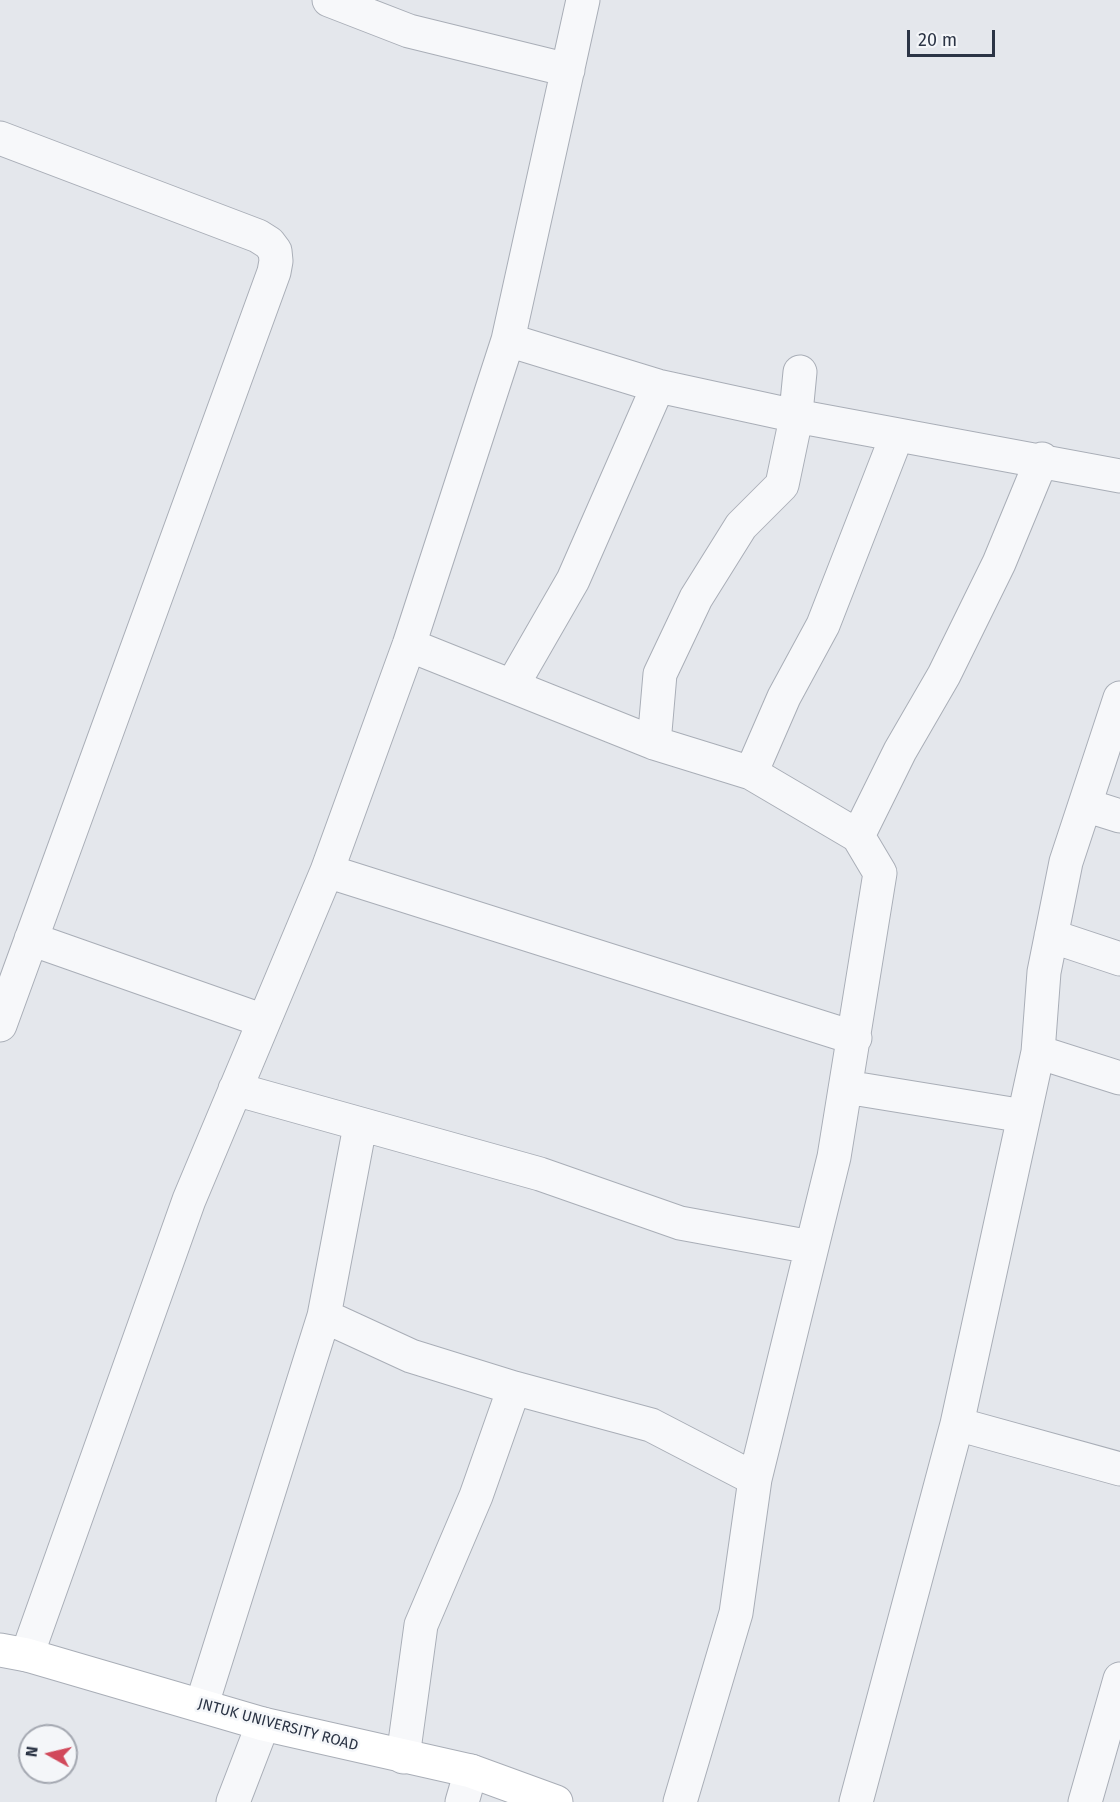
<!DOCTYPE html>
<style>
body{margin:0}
#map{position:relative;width:1120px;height:1802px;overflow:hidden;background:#e4e7ec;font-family:"Fira Sans",sans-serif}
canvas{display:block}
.north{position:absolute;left:18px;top:1724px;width:60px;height:60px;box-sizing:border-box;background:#f4f6f9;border:2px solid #a4a8b1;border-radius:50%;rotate:278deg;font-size:16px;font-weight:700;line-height:24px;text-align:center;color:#2b3445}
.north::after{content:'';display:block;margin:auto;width:21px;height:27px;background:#d1495b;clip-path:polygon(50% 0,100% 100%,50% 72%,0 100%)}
.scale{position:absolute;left:907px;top:30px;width:88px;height:27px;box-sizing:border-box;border:3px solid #2b3445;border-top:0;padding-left:8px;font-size:18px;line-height:21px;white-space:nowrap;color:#2b3445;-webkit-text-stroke:4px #f4f6f9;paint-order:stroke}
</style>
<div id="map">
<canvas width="1120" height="1802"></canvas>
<div class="north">N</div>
<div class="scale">20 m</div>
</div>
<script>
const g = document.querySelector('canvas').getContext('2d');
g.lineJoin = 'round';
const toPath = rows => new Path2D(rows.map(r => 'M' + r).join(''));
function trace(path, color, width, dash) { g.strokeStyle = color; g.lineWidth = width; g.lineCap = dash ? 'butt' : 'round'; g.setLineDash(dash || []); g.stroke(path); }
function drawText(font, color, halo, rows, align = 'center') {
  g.font = font + ' "Fira Sans",sans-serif'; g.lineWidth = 5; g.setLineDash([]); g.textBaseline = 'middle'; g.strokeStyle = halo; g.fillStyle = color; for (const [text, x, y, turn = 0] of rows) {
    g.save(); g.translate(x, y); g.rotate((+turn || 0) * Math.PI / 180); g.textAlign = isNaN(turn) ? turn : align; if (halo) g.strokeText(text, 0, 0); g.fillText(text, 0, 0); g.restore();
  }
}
const minor = toPath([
 [329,0,409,31,568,70],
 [0,138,258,236,269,243,275,251,276,261,274,272,0,1025],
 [508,340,658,386,796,416,1120,476],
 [409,645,654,743,751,773,858,836,880,873,834,1157,755,1479,736,1613,680,1802],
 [512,686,573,580,658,386],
 [654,743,660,674,696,598,741,526,782,485,795,423,800,372],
 [751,773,784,697,823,625,897,435],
 [1085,805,1120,816],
 [858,836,900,751,944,675,999,563,1042,459],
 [327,871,855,1038],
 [1051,936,1120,959],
 [31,939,264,1021],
 [1038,1052,1044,972,1066,862,1120,698],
 [846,1087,1024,1116],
 [235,1089,540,1174,680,1223,811,1247],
 [360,1126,324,1316,411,1356,514,1388,476,1496,421,1625,403,1757],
 [514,1388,651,1425,755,1479],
 [957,1424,1120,1469],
 [27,1655,189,1200,327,871,409,645,508,340,583,0],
 [202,1704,324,1316],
 [233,1802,263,1724],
 [462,1802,471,1771],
 [856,1802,957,1424,1038,1052,1120,1078],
 [1085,1802,1120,1679]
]);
const secondary = toPath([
 [0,1650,27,1655,263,1724,471,1771,556,1802]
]);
const streetNames = [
 ["JNTUK UNIVERSITY ROAD",278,1725,15]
];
trace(minor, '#a9aeb7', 35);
trace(secondary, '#a9aeb7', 35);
trace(minor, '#f7f8fa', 33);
trace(secondary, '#fff', 33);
drawText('15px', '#2b3445', '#f4f6f9', streetNames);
</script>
